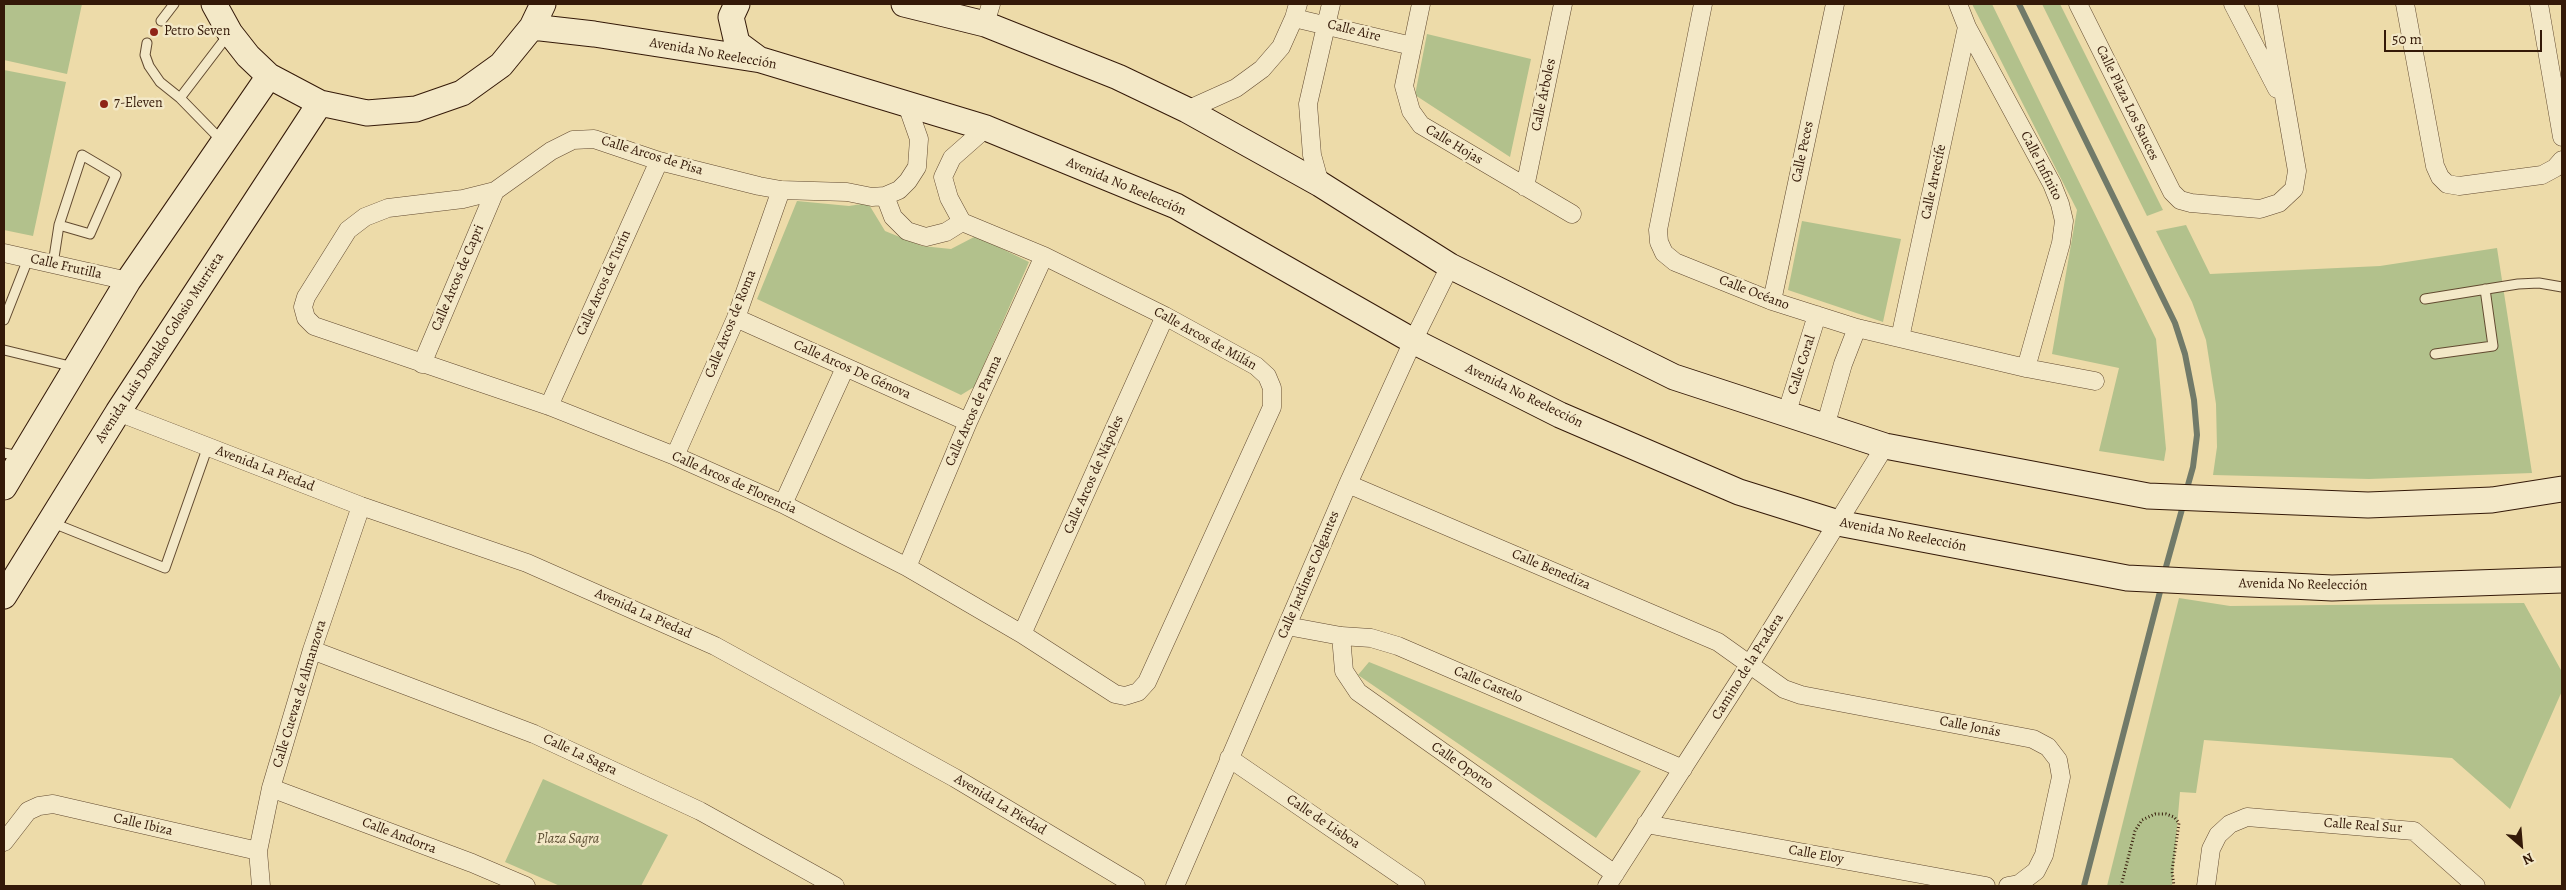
<!DOCTYPE html>
<meta charset="utf-8">
<style>
body{margin:0}
#map{position:relative;width:2566px;height:890px;overflow:hidden;background:#eddba9;font-family:Alegreya,serif}
canvas{display:block}
.frame{position:absolute;inset:0;border:5px solid #341908;pointer-events:none}
.north{position:absolute;left:2496px;top:820px;width:50px;height:50px;-webkit-text-stroke:4px #f3e8c7;paint-order:stroke;rotate:153deg;font-size:14px;font-weight:700;line-height:20px;text-align:center;color:#341908}
.north::after{content:'';display:block;margin:auto;width:18px;height:22px;background:#341908;clip-path:polygon(50% 0,100% 100%,50% 72%,0 100%)}
.scale{position:absolute;left:2384px;top:30px;width:158px;height:22px;box-sizing:border-box;border:2px solid #341908;border-top:0;padding-left:6px;font-size:15px;line-height:18px;white-space:nowrap;color:#341908;-webkit-text-stroke:4px #f3e8c7;paint-order:stroke}
</style>
<div id="map">
<canvas width="2566" height="890"></canvas>
<div class="frame"></div>
<div class="north">N</div>
<div class="scale">50 m</div>
</div>
<script>
const g = document.querySelector('canvas').getContext('2d');
g.lineJoin = 'round';
function fill(path, color) { g.fillStyle = color; g.fill(path, 'evenodd'); }
const toPath = rows => new Path2D(rows.map(r => 'M' + r).join(''));
function trace(path, color, width, dash) { g.strokeStyle = color; g.lineWidth = width; g.lineCap = dash ? 'butt' : 'round'; g.setLineDash(dash || []); g.stroke(path); }
function drawText(font, color, halo, rows, align = 'center') {
  g.font = font + ' Alegreya,serif'; g.lineWidth = 5; g.setLineDash([]); g.textBaseline = 'middle'; g.strokeStyle = halo; g.fillStyle = color; for (const [text, x, y, turn = 0] of rows) {
    g.save(); g.translate(x, y); g.rotate((+turn || 0) * Math.PI / 180); g.textAlign = isNaN(turn) ? turn : align; if (halo) g.strokeText(text, 0, 0); g.fillText(text, 0, 0); g.restore();
  }
}
const green = toPath([
 [4,4,82,4,67,74,4,60],
 [1972,4,1992,4,2156,339,2166,449,2164,461,2099,451,2119,368,2052,354,2077,210],
 [2042,4,2060,4,2163,210,2147,216],
 [1427,34,1531,59,1510,157,1415,95],
 [4,70,66,82,33,236,4,230],
 [797,201,849,206,868,203,885,231,922,246,951,249,976,236,1029,262,974,387,961,395,757,299],
 [1802,221,1901,239,1883,322,1788,290],
 [2186,225,2210,274,2380,266,2497,248,2532,473,2369,479,2213,475,2217,447,2216,404,2206,340,2192,302,2156,231],
 [2179,598,2230,606,2524,603,2562,672,2562,691,2510,809,2452,758,2204,740,2196,793,2180,792,2172,886,2107,886],
 [1369,662,1641,771,1596,838,1358,675],
 [543,779,668,835,641,886,560,886,505,862]
]);
const stream = toPath([
 [2019,4,2175,323,2185,354,2194,400,2197,435,2193,467,2186,492],
 [2164,574,2184,502],
 [2084,886,2162,584]
]);
const path = toPath([
 [2121,886,2135,831,2142,820,2155,814,2166,814,2174,817,2179,823,2172,871,2174,886]
]);
const service = toPath([
 [161,21,174,4],
 [147,43,145,55,149,66,160,82,180,98,222,141],
 [180,98,228,35],
 [53,264,59,225,82,155,116,175,90,234,59,225],
 [2425,299,2518,284,2539,283,2562,287],
 [4,320,28,259],
 [4,350,74,367],
 [2435,354,2493,346,2485,289],
 [4,453,20,456],
 [53,523,165,568,208,446]
]);
const minor = toPath([
 [1421,4,1404,86,1411,111,1421,125,1572,214],
 [1703,4,1658,230,1659,242,1664,253,1675,262,1772,301,1857,328,2026,368,2095,381],
 [1958,4,1967,27,2052,184,2060,204,2064,221,2061,243,2026,368],
 [2078,4,2172,192,2180,200,2191,203,2260,209,2279,203,2294,189,2297,171,2268,4],
 [2233,4,2277,89],
 [2405,4,2435,166,2440,177,2447,184,2459,186,2542,175,2555,168,2562,160],
 [2539,4,2562,137],
 [1294,18,1412,46],
 [985,24,991,4],
 [906,102,919,139,917,167,908,181,899,190,885,196,872,197,847,192,781,190,759,186,659,161,594,139,573,140,551,151,495,191,463,199,388,208,365,217,348,230,306,297,303,307,306,318,314,326,549,406,675,456,783,504,907,567,1022,634,1115,694,1125,696,1138,692,1147,682,1272,407,1272,388,1267,376,1256,366,1165,316,1044,256,962,222],
 [1187,110,1236,88,1262,69,1281,47,1294,18,1298,4],
 [1320,184,1312,155,1308,104,1331,4],
 [1525,187,1563,4],
 [885,196,893,217,907,231,926,237,946,232,962,222],
 [962,222,949,198,943,177,952,158,986,128],
 [4,253,128,281],
 [1772,301,1835,4],
 [736,318,968,422],
 [1900,338,1967,27],
 [422,364,495,191],
 [549,406,659,161],
 [118,412,361,506,527,563,715,646,955,778,1136,886],
 [1786,415,1817,315],
 [1825,427,1843,364,1857,328],
 [675,456,736,318,781,190],
 [1348,484,1718,642,1784,689,1801,695,2033,739,2048,747,2058,760,2061,777,2044,855,2036,871,2019,884,2008,886],
 [783,504,845,368],
 [907,567,968,422,1044,256],
 [1287,626,1341,636,1371,638,1398,646,1683,769],
 [1022,634,1165,316],
 [1341,636,1344,671,1358,692,1615,874],
 [312,650,534,734,700,811,835,886],
 [1229,758,1416,886],
 [271,788,472,863,526,886],
 [1646,824,1986,886],
 [4,842,28,811,39,806,53,804,258,851],
 [261,886,258,851,271,788,312,650,361,506],
 [1175,886,1348,484,1413,341,1450,266],
 [1607,886,1750,664,1885,446],
 [2206,886,2211,849,2218,835,2230,824,2247,817,2414,831,2476,886]
]);
const secondary = toPath([
 [214,4,230,33,248,56,269,76,320,103,367,113,416,109,462,93,501,65,532,27,543,4],
 [737,4,731,17,737,43,760,60],
 [904,4,985,24,1118,77,1187,110,1320,184,1450,266,1674,377,1885,446,2148,496,2368,505,2492,500,2562,489],
 [532,27,594,34,761,60,986,128,1176,206,1413,341,1560,415,1739,492,1838,523,2127,578,2332,588,2562,580],
 [4,487,128,281,269,76],
 [4,596,118,412,320,103]
]);
const markers = [
 [154,32,5,"#8f2418"],
 [104,104,5,"#8f2418"]
];
const streetNames = [
 ["Calle Aire",1354,31,14],
 ["Avenida No Reelección",713,54,10],
 ["Calle Árboles",1544,95,-78],
 ["Calle Plaza Los Sauces",2127,103,64],
 ["Calle Hojas",1454,145,31],
 ["Calle Peces",1803,152,-78],
 ["Calle Arcos de Pisa",652,156,17],
 ["Calle Infinito",2041,166,63],
 ["Calle Arrecife",1934,182,-78],
 ["Avenida No Reelección",1126,187,23],
 ["Calle Frutilla",66,267,13],
 ["Calle Arcos de Capri",458,278,-67],
 ["Calle Arcos de Turín",604,283,-66],
 ["Calle Océano",1754,293,21],
 ["Calle Arcos de Roma",731,324,-68],
 ["Calle Arcos de Milán",1205,339,29],
 ["Avenida Luis Donaldo Colosio Murrieta",160,348,-57],
 ["Calle Coral",1802,365,-72],
 ["Calle Arcos De Génova",852,370,24],
 ["Avenida No Reelección",1524,396,26],
 ["Calle Arcos de Parma",974,411,-66],
 ["Avenida La Piedad",265,469,21],
 ["Calle Arcos de Nápoles",1094,475,-66],
 ["Calle Arcos de Florencia",734,483,24],
 ["Avenida No Reelección",1903,535,11],
 ["Calle Benediza",1551,570,23],
 ["Calle Jardines Colgantes",1309,575,-67],
 ["Avenida No Reelección",2303,585,1],
 ["Avenida La Piedad",643,614,24],
 ["Camino de la Pradera",1748,667,-58],
 ["Calle Castelo",1488,685,23],
 ["Calle Cuevas de Almanzora",300,694,-73],
 ["Calle Jonás",1970,727,11],
 ["Calle La Sagra",580,755,25],
 ["Calle Oporto",1462,766,35],
 ["Avenida La Piedad",1000,805,31],
 ["Calle de Lisboa",1323,822,34],
 ["Calle Ibiza",143,825,13],
 ["Calle Real Sur",2363,826,4],
 ["Calle Andorra",399,836,21],
 ["Calle Eloy",1816,855,10]
];
const poiNames = [
 ["Petro Seven",164,32],
 ["7-Eleven",114,104]
];
const parkNames = [
 ["Plaza Sagra",568,840]
];
fill(green, '#b2c18c');
trace(stream, '#717a69', 6);
trace(service, '#624a30', 11);
trace(minor, '#624a30', 19);
trace(secondary, '#341908', 27);
trace(path, '#341908', 3, [1, 2.5]);
trace(service, '#f3e8c7', 9);
trace(minor, '#f3e8c7', 18);
trace(secondary, '#f3e8c7', 25);
for (const [x, y, r, color] of markers) { const dot = new Path2D(); dot.arc(x, y, r, 0, 2 * Math.PI); g.fillStyle = color; g.fill(dot); trace(dot, '#f3e8c7', 2); }
drawText('14px', '#341908', '#f3e8c7', streetNames);
drawText('14px', '#341908', '#f3e8c7', poiNames, 'left');
drawText('italic 14px', '#5a4b30', '#f3e8c7', parkNames);
</script>
